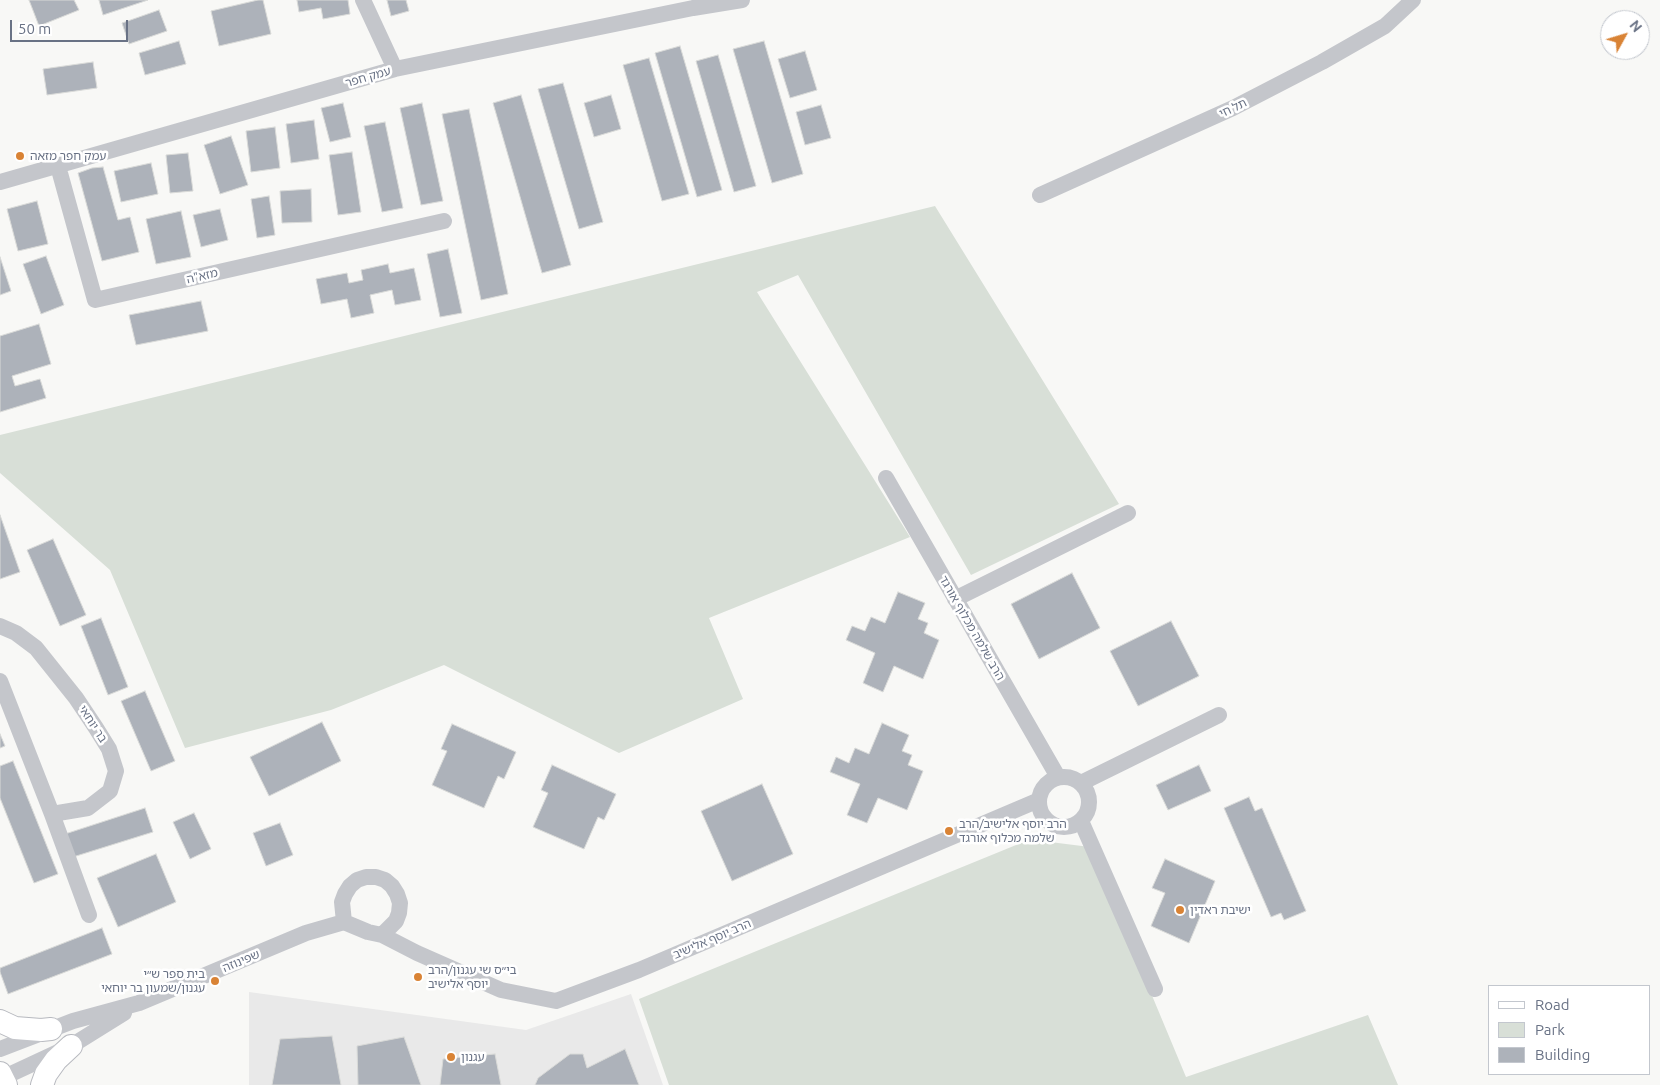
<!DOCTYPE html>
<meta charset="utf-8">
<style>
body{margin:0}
#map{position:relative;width:1660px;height:1085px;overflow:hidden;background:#f8f8f6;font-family:Ubuntu,sans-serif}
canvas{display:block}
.legend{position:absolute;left:1488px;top:985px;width:162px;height:90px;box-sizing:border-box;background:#fff;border:1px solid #c3c7ce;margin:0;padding:6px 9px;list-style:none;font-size:15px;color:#697285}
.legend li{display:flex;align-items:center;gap:10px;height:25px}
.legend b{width:25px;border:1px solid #c3c7ce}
.north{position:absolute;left:1600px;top:10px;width:50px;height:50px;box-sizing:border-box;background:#fff;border:1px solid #c3c7ce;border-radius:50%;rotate:51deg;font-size:14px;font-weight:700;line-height:20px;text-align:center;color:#697285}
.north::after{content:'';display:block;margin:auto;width:18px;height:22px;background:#d98335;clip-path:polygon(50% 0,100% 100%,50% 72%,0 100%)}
.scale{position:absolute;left:10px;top:20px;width:118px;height:22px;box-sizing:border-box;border:2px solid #697285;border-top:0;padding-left:6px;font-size:15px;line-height:18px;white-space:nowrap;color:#697285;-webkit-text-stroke:4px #fff;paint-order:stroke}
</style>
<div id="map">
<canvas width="1660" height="1085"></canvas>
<ul class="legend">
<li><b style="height:6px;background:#fff"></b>Road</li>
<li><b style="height:14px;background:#d8dfd7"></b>Park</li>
<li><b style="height:14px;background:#adb2ba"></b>Building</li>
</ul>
<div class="north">N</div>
<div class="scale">50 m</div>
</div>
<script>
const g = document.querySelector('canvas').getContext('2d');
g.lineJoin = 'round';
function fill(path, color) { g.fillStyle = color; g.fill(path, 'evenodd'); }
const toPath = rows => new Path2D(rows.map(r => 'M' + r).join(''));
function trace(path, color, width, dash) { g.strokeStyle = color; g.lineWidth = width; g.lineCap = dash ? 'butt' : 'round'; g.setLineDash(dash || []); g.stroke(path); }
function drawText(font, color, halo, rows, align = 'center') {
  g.font = font + ' Ubuntu,"Noto Sans Hebrew",sans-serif'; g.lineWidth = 5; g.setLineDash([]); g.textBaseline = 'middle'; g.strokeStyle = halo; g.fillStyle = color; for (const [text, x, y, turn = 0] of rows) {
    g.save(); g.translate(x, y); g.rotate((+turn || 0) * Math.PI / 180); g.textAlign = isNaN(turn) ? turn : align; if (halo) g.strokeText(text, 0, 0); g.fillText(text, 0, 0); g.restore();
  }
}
const built = toPath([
 [249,992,526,1030,631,994,663,1085,249,1085]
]);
const green = toPath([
 [935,206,1119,504,971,575,798,275,757,292,910,537,709,618,743,699,619,753,444,665,331,710,185,748,110,570,0,473,0,435],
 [1050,842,1090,847,1186,1077,1368,1015,1398,1085,669,1085,639,999,1021,843]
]);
const building = toPath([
 [29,0,74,0,79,10,39,26,29,0],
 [99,0,148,0,103,15,99,0],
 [258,0,263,0,271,34,219,46,211,11,258,0],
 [297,0,348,0,350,14,323,19,321,8,299,12,297,0],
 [387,0,406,0,409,11,391,16,387,0],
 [159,10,167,31,129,44,122,23,159,10],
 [179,41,186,64,145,75,139,53,179,41],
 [764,41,803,174,772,183,733,49,764,41],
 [680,46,722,190,697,197,655,53,680,46],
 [805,51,817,90,790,98,778,59,805,51],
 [718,55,756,186,734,192,696,61,718,55],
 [649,58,689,194,662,201,623,65,649,58],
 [93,62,97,88,47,95,43,69,93,62],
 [563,83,603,222,579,229,538,89,563,83],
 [521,95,571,265,542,273,493,103,521,95],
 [611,95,621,129,594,137,584,103,611,95],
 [343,103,351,137,330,142,321,108,343,103],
 [422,103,443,201,421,205,400,108,422,103],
 [821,105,831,138,805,145,796,112,821,105],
 [469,109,508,294,481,300,442,114,469,109],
 [314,120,319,159,291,163,286,124,314,120],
 [385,122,403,208,382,212,364,126,385,122],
 [275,127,280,168,251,172,246,131,275,127],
 [231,136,248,185,220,194,204,145,231,136],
 [352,152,361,212,338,215,329,155,352,152],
 [188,153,193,191,170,193,166,155,188,153],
 [151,163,158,194,121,202,114,171,151,163],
 [103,167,118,220,130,217,139,252,102,261,78,173,92,168,103,167],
 [311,189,312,222,282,223,280,191,311,189],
 [269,196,275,235,257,238,251,199,269,196],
 [37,201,48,244,18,251,7,209,37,201],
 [220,209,228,240,201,247,193,215,220,209],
 [181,211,191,257,156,264,146,219,181,211],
 [448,249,462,313,440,317,427,254,448,249],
 [46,256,64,305,41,314,23,264,46,256],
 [0,257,11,291,0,295,0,257],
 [388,264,390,273,414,268,421,300,395,305,392,290,370,295,374,313,351,318,347,299,321,304,316,279,347,273,349,283,363,280,361,270,388,264],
 [201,301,208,331,136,345,129,315,201,301],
 [39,324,51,364,12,376,15,386,40,379,46,398,0,412,0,336,39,324],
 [0,515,20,572,0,579,0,515],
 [53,539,86,615,60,626,27,550,53,539],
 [1072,573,1100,628,1039,659,1011,604,1072,573],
 [898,592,925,603,918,619,928,623,924,633,939,640,923,679,894,666,883,692,863,683,875,653,846,640,852,626,865,631,871,617,885,623,898,592],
 [101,618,128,687,108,695,81,626,101,618],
 [1171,621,1199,676,1138,706,1110,651,1171,621],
 [145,691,175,761,151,771,121,701,145,691],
 [322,722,341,761,269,796,250,757,322,722],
 [882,723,909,735,902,751,912,755,908,765,923,771,907,810,878,798,867,823,847,815,860,784,830,772,836,757,849,763,855,748,869,754,882,723],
 [452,724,516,752,504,779,498,776,484,808,432,785,447,751,441,749,452,724],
 [0,734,5,746,0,748,0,734],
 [13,761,58,874,34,883,0,798,0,766,13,761],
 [552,765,616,794,604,820,598,817,584,849,533,827,548,793,541,790,552,765],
 [1199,765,1211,791,1168,810,1156,785,1199,765],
 [762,784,793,854,732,881,701,811,762,784],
 [1249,797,1255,811,1262,808,1306,911,1284,920,1281,913,1271,917,1224,808,1249,797],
 [145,808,153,832,73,857,65,834,145,808],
 [194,813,211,849,190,859,173,822,194,813],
 [280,823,293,855,266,866,253,833,280,823],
 [156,854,176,902,118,927,97,878,156,854],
 [1165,859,1215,881,1189,943,1151,926,1165,893,1152,888,1165,859],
 [102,928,112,954,8,994,0,972,0,968,102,928],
 [332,1036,341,1085,272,1085,280,1039,332,1036],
 [404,1037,421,1085,358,1085,357,1046,404,1037],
 [625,1049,639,1085,535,1085,538,1078,570,1054,583,1054,587,1068,625,1049],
 [495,1054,501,1085,440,1085,443,1059,495,1054]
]);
const minor = toPath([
 [363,0,395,69],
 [58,166,95,300,444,221],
 [0,182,395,69,693,8,742,0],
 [1040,195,1233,108,1322,62,1385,26,1413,0],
 [886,478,1058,777],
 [955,599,1128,513],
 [0,626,16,633,36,648,76,698,96,728,109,749,116,771,110,791,88,808,52,814],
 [0,681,52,814,89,915],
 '1039 802a25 25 0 1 1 50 0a25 25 0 1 1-50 0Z',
 [1081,783,1219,715],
 [1081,821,1155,989],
 [344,922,368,932,382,935,417,953,501,990,556,1001,639,970,1039,800],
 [344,922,342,902,345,894,350,886,357,880,366,877,376,877,385,880,392,886,397,894,400,903,399,913,396,921,382,935],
 [0,1049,73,1021,139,1003,306,933,344,922],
 [0,1079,71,1046,124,1013]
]);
const secondary = toPath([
 [0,1021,15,1028,41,1030,51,1029],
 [0,1073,6,1085],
 [42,1085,46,1074,56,1060,71,1046]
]);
const markers = [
 [20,156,5,"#d98335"],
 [949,831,5,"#d98335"],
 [1180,910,5,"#d98335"],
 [418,977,5,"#d98335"],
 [215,981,5,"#d98335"],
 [451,1057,5,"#d98335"]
];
const streetNames = [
 ["עמק חפר",368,77,-16],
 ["תל חי",1233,108,-26],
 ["מזא\"ה",202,276,-13],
 ["הרב שלמה מכלוף אורגד",972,628,60],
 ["בר יוחאי",93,724,57],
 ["הרב יוסף אלישיב",712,939,-23],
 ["שפינוזה",241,961,-23]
];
const poiNames = [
 ["עמק חפר מזאה",30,156],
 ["הרב יוסף אלישיב/הרב",959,824],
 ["שלמה מכלוף אורגד",959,838],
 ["ישיבת ראדין",1190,910],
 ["בי״ס שי עגנון/הרב",428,970],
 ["יוסף אלישיב",428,984],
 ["בית ספר ש״י",205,974,"right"],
 ["עגנון/שמעון בר יוחאי",205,988,"right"],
 ["עגנון",461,1057]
];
fill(built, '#e9e9e9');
fill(green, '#d8dfd7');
fill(building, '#adb2ba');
trace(building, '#d9dad8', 1);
trace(secondary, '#b7b9bf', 24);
trace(minor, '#c4c6cb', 16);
trace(secondary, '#fff', 22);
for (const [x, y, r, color] of markers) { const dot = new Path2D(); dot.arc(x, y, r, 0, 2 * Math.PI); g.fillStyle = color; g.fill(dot); trace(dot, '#fff', 2); }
drawText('12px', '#697285', '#fff', streetNames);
drawText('12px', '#697285', '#fff', poiNames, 'left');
</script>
